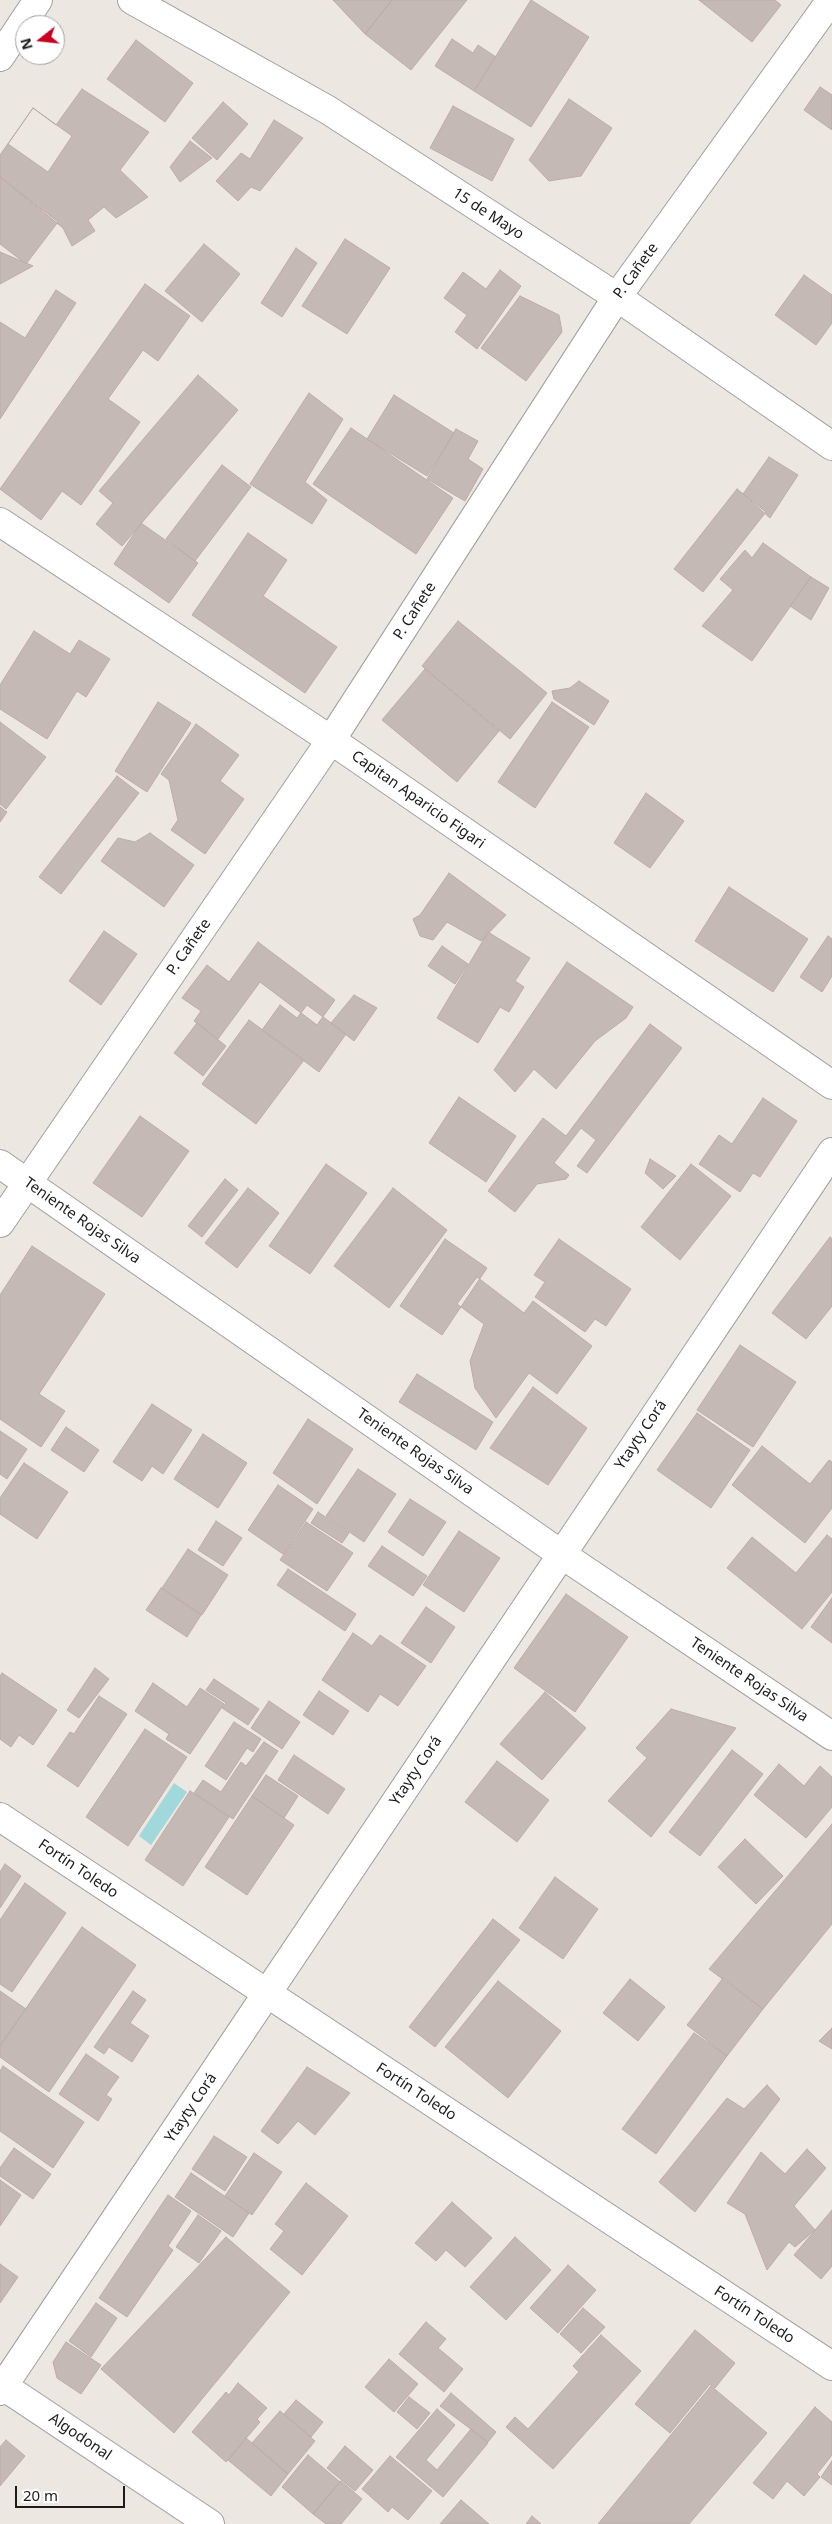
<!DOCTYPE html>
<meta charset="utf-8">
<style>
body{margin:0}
#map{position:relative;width:832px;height:2524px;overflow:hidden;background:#ede7e1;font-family:"Noto Sans",sans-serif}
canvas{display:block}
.north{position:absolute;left:15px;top:15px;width:50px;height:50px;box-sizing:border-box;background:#fff;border:1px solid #a4a4a4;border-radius:50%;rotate:254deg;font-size:14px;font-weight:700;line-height:20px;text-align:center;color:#1c1c1c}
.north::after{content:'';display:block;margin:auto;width:18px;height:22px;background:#c70121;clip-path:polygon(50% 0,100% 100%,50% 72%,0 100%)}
.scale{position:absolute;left:15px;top:2486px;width:110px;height:22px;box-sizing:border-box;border:2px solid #1c1c1c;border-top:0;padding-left:6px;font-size:15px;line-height:18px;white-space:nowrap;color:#1c1c1c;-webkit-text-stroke:4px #fff;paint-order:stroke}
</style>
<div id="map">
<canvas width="832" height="2524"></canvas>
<div class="north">N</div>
<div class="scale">20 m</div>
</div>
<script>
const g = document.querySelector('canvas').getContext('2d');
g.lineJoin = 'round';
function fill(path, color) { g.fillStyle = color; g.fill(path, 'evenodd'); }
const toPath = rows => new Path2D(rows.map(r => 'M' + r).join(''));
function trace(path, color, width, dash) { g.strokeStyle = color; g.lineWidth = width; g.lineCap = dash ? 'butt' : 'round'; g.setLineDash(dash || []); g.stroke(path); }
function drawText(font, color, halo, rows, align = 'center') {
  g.font = font + ' "Noto Sans",sans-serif'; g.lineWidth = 5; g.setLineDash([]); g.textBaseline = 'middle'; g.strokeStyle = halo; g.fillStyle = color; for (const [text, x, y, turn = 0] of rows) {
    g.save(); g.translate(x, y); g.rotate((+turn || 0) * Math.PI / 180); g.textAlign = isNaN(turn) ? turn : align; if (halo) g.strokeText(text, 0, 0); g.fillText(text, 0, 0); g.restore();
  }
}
const water = toPath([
 [174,1783,187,1792,151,1845,139,1836]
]);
const building = toPath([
 [333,0,392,0,365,34,333,0],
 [392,0,467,0,411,70,365,34,392,0],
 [531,0,589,37,531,127,474,91,531,0],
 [699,0,775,0,781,5,752,42,699,0],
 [452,39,473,53,478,45,496,57,474,91,435,66,452,39],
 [136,40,193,83,165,122,107,79,136,40],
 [820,87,832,95,832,130,804,110,820,87],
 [82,89,149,132,120,170,148,197,116,218,104,207,88,220,95,231,72,246,63,228,0,177,0,155,33,108,56,125,82,89],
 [569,99,612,128,581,176,549,181,529,160,569,99],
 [223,102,248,124,217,160,192,138,223,102],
 [453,106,514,139,492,181,430,148,453,106],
 [33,108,72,136,48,172,8,144,33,108],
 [274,120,303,138,260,191,251,187,238,201,216,181,241,153,250,159,274,120],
 [190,141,212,158,180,182,170,167,190,141],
 [0,177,58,222,26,264,0,244,0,177],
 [345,239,390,268,347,334,302,306,345,239],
 [204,244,240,274,202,322,165,291,204,244],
 [296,248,317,263,282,317,261,303,296,248],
 [0,252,33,266,0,284,0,252],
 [500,270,521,286,477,349,455,332,467,315,444,298,463,272,486,289,500,270],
 [804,275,832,295,832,323,816,345,775,315,804,275],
 [145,284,190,316,158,361,143,350,108,399,140,422,81,505,62,491,41,520,0,489,145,284],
 [56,290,76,303,0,419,0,322,25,338,56,290],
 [520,296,559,315,562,332,526,381,481,348,520,296],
 [198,375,238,410,122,546,96,524,113,503,99,491,198,375],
 [309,393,343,419,305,482,327,500,312,524,250,484,309,393],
 [394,395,454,433,427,476,367,439,394,395],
 [351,428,453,498,416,554,313,484,351,428],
 [456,429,478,441,468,459,483,469,465,501,427,479,456,429],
 [769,457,798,475,770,518,743,494,769,457],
 [222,465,251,487,195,561,166,539,222,465],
 [737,489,766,512,703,592,674,569,737,489],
 [141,523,198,563,169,603,114,564,141,523],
 [248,533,287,560,263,596,337,647,305,693,192,615,248,533],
 [763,543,811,577,752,661,702,626,733,590,720,579,745,550,752,558,763,543],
 [811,577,829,588,811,620,790,606,811,577],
 [458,621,547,693,510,739,422,666,458,621],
 [34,631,70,654,79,640,110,659,86,697,77,691,47,739,0,709,0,685,34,631],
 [425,669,499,731,457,782,382,720,425,669],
 [579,681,609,701,594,725,554,699,552,691,570,688,579,681],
 [158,702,191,723,147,792,115,771,158,702],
 [552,702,589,727,535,808,498,782,552,702],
 [0,722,46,757,6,809,0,804,0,722],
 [196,724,239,755,220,781,244,799,205,854,171,830,178,820,169,780,161,774,196,724],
 [117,776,139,793,61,894,39,877,117,776],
 [646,793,684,821,650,868,614,843,646,793],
 [0,807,7,812,0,822,0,807],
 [150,833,194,865,164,907,101,861,118,838,135,842,150,833],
 [449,873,506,915,481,941,447,922,433,940,420,936,413,919,420,915,449,873],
 [729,887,808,939,773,992,695,941,729,887],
 [104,931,137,954,101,1005,69,981,104,931],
 [488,932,530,958,515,981,524,987,509,1012,500,1007,478,1043,437,1018,488,932],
 [828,936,832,939,832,976,822,992,800,977,828,936],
 [258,942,335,1000,317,1025,260,982,218,1039,194,1021,201,1011,182,998,207,965,229,982,258,942],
 [442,946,468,964,455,984,428,966,442,946],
 [567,962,633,1007,626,1018,595,1041,556,1089,534,1069,515,1092,494,1070,567,962],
 [354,995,377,1008,354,1041,331,1023,354,995],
 [280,1005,297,1018,307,1005,346,1034,319,1072,262,1030,280,1005],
 [249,1020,304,1060,256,1124,202,1084,249,1020],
 [197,1023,226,1046,203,1076,174,1053,197,1023],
 [650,1024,682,1048,587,1173,577,1166,596,1140,581,1128,554,1163,569,1175,566,1179,537,1184,515,1212,488,1191,543,1118,566,1136,650,1024],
 [459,1097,516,1136,486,1182,429,1143,459,1097],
 [763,1098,797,1121,760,1177,753,1173,740,1192,699,1164,719,1135,732,1144,763,1098],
 [140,1116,189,1151,142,1217,93,1183,140,1116],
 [650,1159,676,1176,663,1189,645,1173,650,1159],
 [326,1164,367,1193,310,1274,269,1246,326,1164],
 [691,1164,731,1196,680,1260,641,1227,691,1164],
 [225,1179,238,1190,202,1237,188,1226,225,1179],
 [248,1188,279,1213,237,1268,205,1243,248,1188],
 [393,1188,447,1230,389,1308,334,1266,393,1188],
 [830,1237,832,1239,832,1306,806,1339,772,1313,830,1237],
 [445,1239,487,1268,442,1335,400,1306,445,1239],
 [559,1239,631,1289,606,1326,595,1319,585,1332,535,1297,545,1282,534,1275,559,1239],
 [32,1246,105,1294,39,1394,65,1411,41,1447,0,1419,0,1295,32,1246],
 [477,1277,524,1313,533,1301,592,1346,557,1394,529,1373,496,1418,475,1388,470,1361,484,1324,457,1304,477,1277],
 [740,1345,796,1382,753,1447,697,1410,740,1345],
 [417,1374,493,1422,476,1450,399,1402,417,1374],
 [533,1387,587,1428,548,1485,490,1448,533,1387],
 [152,1404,192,1430,163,1474,152,1466,142,1481,113,1462,152,1404],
 [697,1413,750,1450,711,1508,657,1470,697,1413],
 [308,1419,353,1449,317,1504,273,1473,308,1419],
 [66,1427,99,1450,84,1472,51,1450,66,1427],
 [0,1431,27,1449,7,1479,0,1474,0,1431],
 [203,1434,247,1463,218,1508,174,1479,203,1434],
 [762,1446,810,1484,829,1460,832,1462,832,1508,805,1543,732,1485,762,1446],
 [24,1463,68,1492,37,1539,0,1514,0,1498,24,1463],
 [358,1469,396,1494,364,1542,326,1516,358,1469],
 [278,1485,313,1509,283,1554,248,1530,278,1485],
 [410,1499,446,1522,423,1556,388,1532,410,1499],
 [318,1512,349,1533,342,1543,311,1523,318,1512],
 [216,1521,242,1538,223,1566,198,1550,216,1521],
 [306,1522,353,1553,327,1591,280,1560,306,1522],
 [459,1531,500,1558,464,1612,423,1585,459,1531],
 [827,1535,832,1539,832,1592,802,1629,727,1568,752,1537,796,1573,827,1535],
 [382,1546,427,1576,413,1596,368,1566,382,1546],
 [188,1549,228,1575,202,1615,162,1588,188,1549],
 [288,1569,356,1614,345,1631,277,1585,288,1569],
 [161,1588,201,1615,187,1637,146,1610,161,1588],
 [566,1594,628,1637,575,1712,514,1668,566,1594],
 [832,1598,832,1643,811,1627,832,1598],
 [426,1607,455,1627,431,1663,401,1643,426,1607],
 [353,1633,372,1646,380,1635,426,1666,398,1706,380,1694,368,1712,322,1680,353,1633],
 [95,1668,109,1679,79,1718,67,1710,95,1668],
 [2,1673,57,1710,33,1745,19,1735,11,1747,0,1739,0,1676,2,1673],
 [214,1679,259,1709,248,1725,222,1708,226,1703,206,1690,214,1679],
 [153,1683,187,1707,200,1688,224,1704,190,1754,166,1739,169,1734,135,1711,153,1683],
 [319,1691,349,1711,333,1735,303,1715,319,1691],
 [545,1692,586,1728,542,1780,500,1744,545,1692],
 [99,1696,127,1714,78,1787,47,1766,70,1732,74,1734,99,1696],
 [269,1701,300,1722,282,1749,251,1728,269,1701],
 [671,1709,736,1728,651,1837,608,1801,647,1758,636,1748,671,1709],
 [234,1722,261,1739,253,1752,247,1748,226,1780,205,1766,234,1722],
 [145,1729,187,1757,128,1846,86,1817,145,1729],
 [264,1742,278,1751,233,1819,194,1793,203,1780,221,1792,241,1762,246,1766,264,1742],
 [732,1750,763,1774,700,1856,669,1832,732,1750],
 [294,1755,345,1789,328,1814,278,1780,294,1755],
 [497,1761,549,1800,517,1842,465,1802,497,1761],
 [779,1764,804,1786,820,1766,832,1777,832,1807,806,1838,754,1795,779,1764],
 [266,1775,298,1796,284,1818,252,1796,266,1775],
 [190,1791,229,1817,183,1886,145,1860,190,1791],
 [252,1796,294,1825,247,1895,205,1867,252,1796],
 [832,1824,832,1924,763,2009,709,1969,832,1824],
 [745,1839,783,1876,756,1904,718,1867,745,1839],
 [5,1864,21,1876,0,1908,0,1872,5,1864],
 [555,1877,598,1909,563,1959,519,1928,555,1877],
 [25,1883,66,1913,12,1992,0,1984,0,1920,25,1883],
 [493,1919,520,1940,435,2047,409,2027,493,1919],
 [82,1927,136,1965,49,2092,0,2057,0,2046,82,1927],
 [723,1978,763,2009,727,2056,687,2025,723,1978],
 [630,1979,665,2007,638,2041,603,2013,630,1979],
 [498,1981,561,2031,508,2098,445,2047,498,1981],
 [0,1991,26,2009,0,2046,0,1991],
 [133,1991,146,2000,130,2023,149,2036,132,2062,109,2047,104,2054,94,2047,133,1991],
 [832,2028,832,2049,819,2041,832,2028],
 [694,2033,727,2056,656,2154,622,2129,694,2033],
 [86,2054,119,2077,106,2095,112,2099,98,2121,59,2094,86,2054],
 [3,2066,84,2122,53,2168,0,2131,0,2071,3,2066],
 [307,2067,350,2093,315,2135,298,2121,278,2144,261,2131,307,2067],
 [767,2085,780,2099,695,2212,659,2182,727,2098,744,2109,767,2085],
 [214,2136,247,2157,225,2191,192,2169,214,2136],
 [14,2148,51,2174,33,2199,0,2176,0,2168,14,2148],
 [807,2149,826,2168,794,2206,815,2230,795,2247,789,2242,767,2270,745,2214,727,2203,761,2152,785,2174,807,2149],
 [254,2153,282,2172,252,2215,225,2196,254,2153],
 [191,2173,249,2213,233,2237,175,2197,191,2173],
 [0,2180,21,2195,0,2226,0,2180],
 [306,2183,348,2216,302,2275,270,2249,284,2231,275,2224,306,2183],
 [168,2195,191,2211,168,2246,173,2250,127,2317,99,2298,168,2195],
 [452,2202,492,2238,465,2267,446,2250,436,2261,415,2243,452,2202],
 [832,2210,832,2266,821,2279,794,2255,832,2210],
 [198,2215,221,2231,199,2263,176,2247,198,2215],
 [226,2237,290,2292,174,2433,101,2369,226,2237],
 [515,2237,551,2270,506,2320,470,2287,515,2237],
 [0,2264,18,2277,0,2303,0,2264],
 [568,2265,596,2290,558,2333,530,2308,568,2265],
 [96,2303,117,2318,91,2357,69,2341,96,2303],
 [583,2308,605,2327,581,2353,560,2334,583,2308],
 [426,2322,446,2339,438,2348,463,2369,444,2392,399,2354,426,2322],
 [695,2330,735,2363,715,2388,710,2384,670,2433,635,2404,695,2330],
 [601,2335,641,2371,553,2469,506,2427,515,2417,528,2429,579,2372,573,2366,601,2335],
 [66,2342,101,2365,81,2394,57,2378,53,2362,66,2342],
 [389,2359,418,2384,394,2412,365,2387,389,2359],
 [238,2383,267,2408,257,2419,260,2422,226,2462,192,2432,226,2392,229,2395,238,2383],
 [711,2386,767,2433,689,2524,598,2524,711,2386],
 [451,2393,496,2432,488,2442,440,2406,451,2393],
 [409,2397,430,2413,417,2429,397,2412,409,2397],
 [296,2400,323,2422,311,2437,284,2414,296,2400],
 [815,2407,832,2422,832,2455,817,2474,820,2477,804,2496,787,2481,773,2499,753,2483,815,2407],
 [437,2409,455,2425,426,2460,437,2470,471,2429,488,2443,443,2497,396,2457,437,2409],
 [280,2411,315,2441,288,2474,252,2443,280,2411],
 [246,2438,288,2474,271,2496,228,2460,246,2438],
 [6,2440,25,2456,0,2486,0,2447,6,2440],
 [345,2446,373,2470,355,2491,327,2468,345,2446],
 [308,2455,340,2482,313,2514,282,2487,308,2455],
 [390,2456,432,2491,408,2520,392,2507,388,2512,362,2489,390,2456],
 [832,2461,832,2485,821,2477,832,2461],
 [341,2481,362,2499,341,2524,326,2524,313,2514,341,2481],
 [461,2500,489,2524,440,2524,461,2500],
 [532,2516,541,2524,526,2524,532,2516]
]);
const minor = toPath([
 [132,0,328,110,617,297,832,446],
 [0,57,38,0],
 [0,522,331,740,832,1085],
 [0,1164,561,1554,832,1736],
 [0,1223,331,740,617,297,831,0],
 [0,1817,832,2366],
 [0,2384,210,2524],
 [0,2391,832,1152]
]);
const streetNames = [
 ["15 de Mayo",488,214,33],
 ["P. Cañete",636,271,-54],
 ["P. Cañete",415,611,-57],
 ["Capitan Aparicio Figari",418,800,35],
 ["P. Cañete",189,947,-55],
 ["Teniente Rojas Silva",82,1221,35],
 ["Ytayty Corá",641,1435,-56],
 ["Teniente Rojas Silva",415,1452,35],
 ["Teniente Rojas Silva",749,1680,34],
 ["Ytayty Corá",416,1771,-56],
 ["Fortín Toledo",78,1869,34],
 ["Fortín Toledo",416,2092,33],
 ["Ytayty Corá",191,2108,-56],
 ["Fortín Toledo",754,2315,33],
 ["Algodonal",80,2437,34]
];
fill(water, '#a1d8db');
fill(building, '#c5b9b5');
trace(building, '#bfaba4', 1);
trace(minor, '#a0a0a0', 30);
trace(minor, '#fff', 28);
drawText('15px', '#1c1c1c', '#fff', streetNames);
</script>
